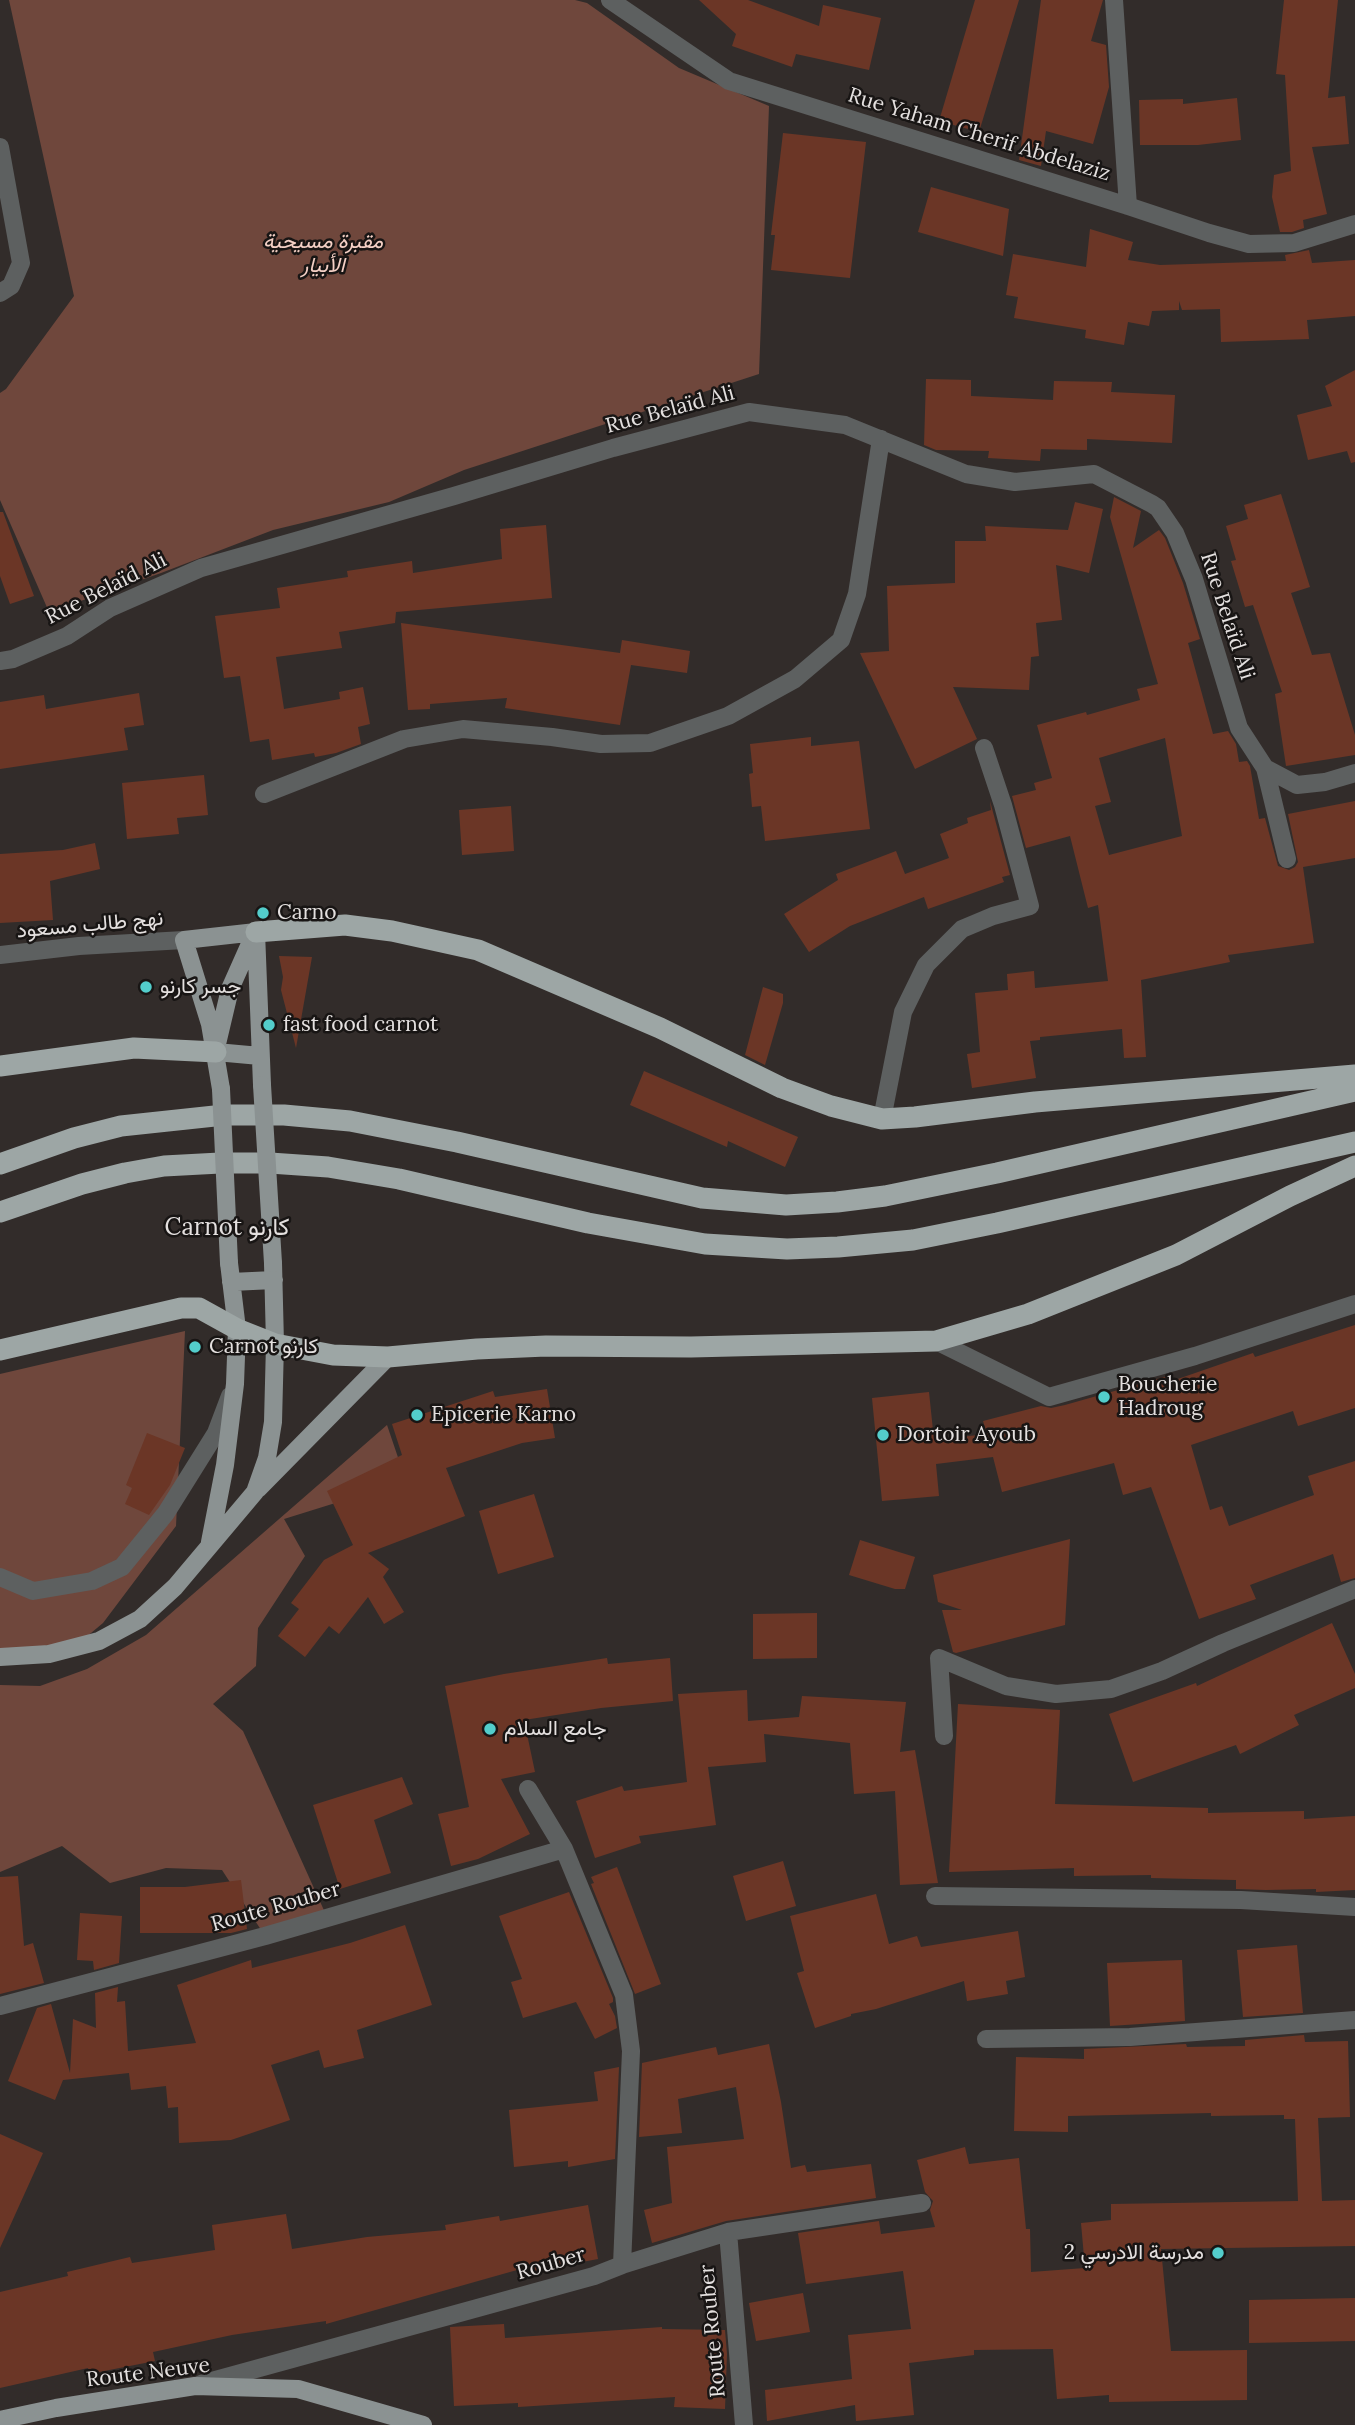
<!DOCTYPE html>
<meta charset="utf-8">
<style>
body{margin:0}
canvas{display:block;background:#322c2a}
</style>
<canvas width="1355" height="2425"></canvas>
<script>
const g = document.querySelector('canvas').getContext('2d');
g.lineJoin = 'round';
function fill(path, color) { g.fillStyle = color; g.fill(path, 'evenodd'); }
const toPath = rows => new Path2D(rows.map(r => 'M' + r).join(''));
function trace(path, color, width, dash) { g.strokeStyle = color; g.lineWidth = width; g.lineCap = dash ? 'butt' : 'round'; g.setLineDash(dash || []); g.stroke(path); }
function drawText(font, color, halo, rows, align = 'center') {
  g.font = font + ' Lora,Vazirmatn,serif'; g.lineWidth = 5; g.setLineDash([]); g.textBaseline = 'middle'; g.strokeStyle = halo; g.fillStyle = color; for (const [text, x, y, turn = 0] of rows) {
    g.save(); g.translate(x, y); g.rotate((+turn || 0) * Math.PI / 180); g.textAlign = isNaN(turn) ? turn : align; if (halo) g.strokeText(text, 0, 0); g.fillText(text, 0, 0); g.restore();
  }
}
const green = toPath([
 [9,0,575,0,587,3,679,68,769,106,759,374,464,470,389,502,273,530,161,573,49,612,0,500,0,393,6,389,74,296],
 [185,1331,176,1526,103,1623,85,1638,44,1650,0,1653,0,1374],
 [387,1425,406,1481,284,1519,305,1556,258,1628,256,1666,213,1704,243,1731,327,1917,265,1936,222,1870,166,1868,110,1883,62,1846,0,1872,0,1685,40,1686,87,1669,146,1635]
]);
const building = toPath([
 [699,0,748,0,819,26,823,5,881,18,869,70,796,54,792,67,732,46,736,34],
 [975,0,1019,0,979,132,939,121],
 [1041,0,1103,0,1091,41,1106,45,1109,87,1093,144,1046,131,1041,166,1019,160],
 [1284,0,1338,0,1328,98,1345,96,1349,144,1312,147,1327,214,1303,220,1304,228,1292,232,1280,232,1272,197,1274,175,1291,171,1285,75,1276,74],
 [1237,98,1241,140,1198,145,1140,145,1139,100,1183,99,1183,104],
 [783,133,866,142,850,278,771,270,775,235,771,235],
 [931,187,1009,209,1003,256,918,232],
 [1090,229,1133,242,1128,260,1160,265,1286,261,1285,255,1309,250,1312,263,1355,260,1355,316,1307,320,1309,339,1221,342,1220,309,1182,310,1179,301,1179,310,1152,311,1149,326,1128,322,1124,345,1085,338,1086,330,1014,318,1018,297,1006,295,1013,254,1086,267],
 [1355,370,1355,462,1351,463,1347,451,1308,460,1297,415,1332,406,1325,386],
 [926,379,971,380,971,396,1053,400,1054,381,1112,382,1111,392,1175,395,1172,443,1087,439,1087,450,1041,449,1040,461,988,458,989,451,936,450,924,445],
 [1281,494,1310,587,1291,593,1312,655,1330,653,1355,735,1355,755,1286,766,1275,694,1282,692,1253,605,1245,607,1231,561,1236,560,1226,526,1248,519,1244,505],
 [1114,497,1141,511,1133,548,1159,530,1165,538,1183,583,1200,639,1188,643,1213,734,1228,731,1236,744,1239,762,1247,761,1250,766,1259,819,1265,818,1278,866,1289,870,1295,867,1298,862,1288,814,1355,801,1355,858,1303,867,1314,943,1228,955,1230,962,1141,980,1146,1057,1124,1058,1122,1029,1040,1037,1040,1040,1030,1041,1036,1078,972,1088,967,1054,980,1052,975,993,1008,990,1007,974,1034,971,1035,988,1108,981,1098,905,1088,908,1070,836,1026,848,1012,796,1036,790,1034,783,1052,778,1037,725,1086,712,1087,715,1140,700,1137,689,1158,684,1110,517],
 [1165,738,1182,836,1109,855,1095,806,1111,802,1099,758],
 [1075,502,1103,509,1089,573,1056,565,1062,620,1036,623,1039,656,1031,657,1029,690,953,687,977,739,915,769,860,653,889,651,887,586,955,583,955,541,986,541,985,526,1068,530],
 [0,512,3,512,34,596,10,604,0,576],
 [546,525,552,598,396,612,395,623,339,632,342,648,276,657,284,709,340,699,339,692,363,687,370,724,358,727,361,744,336,753,315,757,314,753,272,760,269,739,250,742,240,676,224,678,215,616,280,608,277,588,348,577,347,571,412,561,413,573,502,559,500,529],
 [401,623,620,653,622,640,690,651,687,673,631,665,620,725,505,708,507,698,430,704,430,709,408,710],
 [139,693,144,725,124,728,128,750,0,769,0,702,44,695,46,709],
 [811,737,811,746,859,741,870,829,765,841,761,806,752,807,749,774,753,773,750,744],
 [204,775,208,815,177,818,179,834,127,839,122,783],
 [990,801,1010,875,1002,877,1004,882,928,909,924,897,850,926,809,952,784,914,838,880,836,874,896,851,905,874,949,858,940,834,968,823,967,818,991,810],
 [511,806,514,851,462,855,459,810],
 [95,843,100,869,50,881,53,920,0,923,0,854,63,850],
 [279,956,312,957,296,1048,281,990,283,977],
 [763,987,783,994,783,1003,765,1065,745,1055],
 [644,1071,798,1137,785,1167,728,1141,727,1147,630,1105],
 [1355,1325,1355,1408,1298,1426,1293,1411,1191,1445,1210,1510,1222,1506,1229,1526,1314,1495,1308,1476,1355,1461,1355,1578,1341,1582,1333,1554,1250,1585,1256,1599,1199,1619,1151,1487,1123,1495,1114,1463,1002,1492,993,1457,936,1464,939,1496,882,1501,872,1398,929,1392,934,1440,987,1434,983,1421,1041,1406,1051,1408,1065,1405,1171,1375,1172,1381,1253,1353,1255,1357],
 [547,1389,555,1438,522,1443,446,1468,465,1516,368,1553,389,1569,383,1577,404,1612,384,1624,368,1597,339,1634,329,1626,305,1657,278,1636,299,1609,291,1603,324,1560,353,1545,327,1491,402,1455,392,1424,493,1391,495,1397],
 [147,1433,185,1448,170,1485,149,1515,125,1504,132,1488,126,1485],
 [534,1494,554,1557,498,1574,479,1511],
 [1070,1539,1065,1625,956,1653,953,1652,942,1610,962,1610,938,1602,933,1575],
 [860,1540,915,1557,905,1589,895,1589,849,1575],
 [817,1613,817,1658,753,1659,753,1614],
 [1332,1623,1355,1674,1355,1688,1294,1715,1299,1725,1240,1754,1236,1745,1133,1782,1109,1714,1196,1683,1197,1686],
 [607,1658,608,1664,670,1658,673,1701,601,1708,524,1720,535,1772,501,1779,530,1834,478,1859,451,1866,438,1814,469,1807,445,1686,504,1674],
 [747,1690,748,1721,799,1717,802,1696,906,1702,900,1752,915,1750,938,1883,900,1885,895,1791,854,1794,850,1743,764,1734,766,1762,708,1767,716,1825,639,1836,641,1843,595,1858,576,1801,622,1786,624,1791,687,1782,678,1694],
 [958,1704,1060,1710,1055,1804,1208,1808,1208,1813,1304,1811,1304,1819,1355,1816,1355,1890,1316,1892,1316,1889,1266,1890,1236,1889,1236,1880,1151,1878,1151,1875,1074,1876,1074,1868,949,1872],
 [402,1777,413,1804,374,1820,391,1873,340,1889,313,1805],
 [783,1861,796,1906,746,1921,733,1876],
 [617,1867,661,1984,635,1994,591,1884,594,1883,591,1877],
 [18,1876,24,1946,33,1943,44,1983,0,1994,0,1877],
 [241,1880,247,1929,231,1933,140,1933,140,1887,185,1887],
 [569,1892,613,1998,613,2002,609,2004,615,2016,617,2028,595,2039,576,2002,523,2018,511,1982,522,1979,499,1916],
 [876,1894,889,1944,917,1936,921,1947,1018,1931,1025,1977,1006,1981,1008,1994,967,2001,964,1981,876,2009,851,2014,851,2016,815,2028,797,1973,804,1971,790,1916],
 [80,1913,122,1916,119,1963,94,1970,93,1961,77,1960],
 [405,1925,432,2005,357,2030,364,2058,324,2068,319,2050,271,2065,290,2120,231,2140,179,2143,178,2107,168,2108,166,2086,131,2090,129,2073,63,2080,55,2100,8,2081,37,2008,51,2004,70,2073,73,2019,96,2028,95,1993,118,1987,117,2002,125,2001,128,2051,196,2043,177,1985,251,1960,252,1968,350,1943],
 [1297,1945,1303,2013,1243,2017,1237,1950],
 [1182,1960,1185,2021,1110,2026,1107,1963],
 [1304,2035,1305,2042,1348,2041,1350,2117,1318,2118,1322,2201,1355,2200,1355,2246,1161,2249,1171,2351,1247,2350,1247,2400,1109,2402,1109,2395,1057,2399,1053,2349,974,2350,974,2355,909,2363,914,2415,856,2421,855,2405,767,2421,765,2390,852,2379,848,2335,911,2329,903,2271,806,2284,798,2233,879,2221,881,2234,935,2227,930,2210,933,2201,925,2192,917,2160,965,2147,969,2164,1019,2158,1026,2229,1030,2229,1031,2272,1085,2268,1081,2223,1111,2220,1111,2204,1298,2201,1295,2119,1284,2119,1284,2115,1211,2116,1211,2113,1068,2116,1068,2132,1014,2131,1016,2057,1084,2059,1084,2049,1186,2044,1187,2047,1245,2046,1245,2040],
 [769,2044,781,2102,791,2168,805,2165,807,2172,871,2164,876,2198,726,2221,652,2243,644,2210,672,2203,667,2147,744,2139,736,2087,678,2099,682,2133,639,2137,642,2063,716,2047,718,2055],
 [619,2067,615,2159,568,2167,568,2161,514,2167,509,2110,598,2101,594,2072],
 [0,2134,43,2153,0,2248],
 [588,2205,598,2259,518,2274,517,2270,326,2324,326,2321,232,2335,153,2352,155,2361,89,2374,88,2368,0,2388,0,2292,68,2276,67,2272,130,2257,132,2263,215,2250,212,2225,286,2214,292,2249,367,2237,446,2230,445,2225,499,2216,500,2221],
 [803,2293,810,2332,756,2341,749,2303],
 [1355,2298,1355,2341,1249,2343,1249,2300],
 [504,2324,505,2338,662,2327,662,2329,725,2330,727,2354,725,2409,674,2407,675,2397,518,2407,518,2403,454,2406,450,2327]
]);
const minor = toPath([
 [610,0,729,81,1128,206,1209,233,1249,244,1294,243,1355,224],
 [1114,0,1128,206],
 [0,147,21,263,11,286,0,293],
 [0,661,13,659,67,636,110,608,201,568,454,496,613,448,749,412,845,425,966,474,1015,482,1094,474,1152,504,1158,508,1175,533,1194,579,1239,728,1265,768,1297,785,1325,782,1355,773],
 [1265,768,1287,859],
 [264,794,404,739,463,729,552,737,601,744,650,743,728,716,795,679,841,640,857,594,881,439],
 [0,955,79,946,184,940],
 [882,1119,903,1012,926,965,962,929,993,916,1030,906,1003,805,984,748],
 [936,1341,1049,1397,1195,1356,1355,1304],
 [0,1577,33,1591,92,1581,122,1567,166,1513,216,1433,230,1396],
 [944,1736,939,1658,1006,1686,1056,1694,1111,1689,1162,1671,1223,1643,1355,1589],
 [528,1789,564,1849,624,1995,631,2051,622,2265],
 [935,1896,1241,1900,1355,1907],
 [0,2006,265,1936,564,1849],
 [986,2039,1130,2037,1355,2020],
 [728,2232,744,2425],
 [201,2384,594,2276,622,2265,728,2232,922,2203]
]);
const major = toPath([
 [256,932,262,1085],
 [217,1044,230,989,254,935],
 [216,1052,260,1056],
 [221,1089,210,1024,184,940,256,932],
 [231,1282,274,1280],
 [258,1489,388,1357],
 [210,1542,225,1465,235,1384,237,1329,229,1263],
 [0,1657,49,1654,99,1641,140,1619,175,1587,255,1492,267,1458,273,1422,275,1344,273,1263],
 [0,2420,56,2408,195,2386,298,2389,423,2425]
]);
const highway = toPath([
 [256,932,345,925,392,931,478,950,660,1028,782,1088,831,1106,882,1119,915,1117,1035,1102,1355,1075],
 [0,1066,134,1048,216,1052],
 [0,1164,74,1138,121,1126,224,1115,284,1115,350,1121,457,1142,702,1198,786,1205,837,1202,885,1196,997,1173,1355,1091],
 [0,1212,82,1184,125,1173,164,1166,220,1163,270,1163,328,1167,399,1179,588,1223,705,1244,787,1249,838,1247,913,1240,997,1223,1355,1142],
 [0,1350,181,1308,199,1308,237,1329,275,1344,333,1355,388,1357,477,1349,546,1346,691,1347,936,1341,1028,1314,1176,1255,1290,1196,1355,1166]
]);
const majorBridge = toPath([
 [262,1085,273,1263],
 [221,1089,229,1263]
]);
const markers = [
 [263,913,7,"#53cdcb"],
 [146,987,7,"#53cdcb"],
 [269,1025,7,"#53cdcb"],
 [195,1347,7,"#53cdcb"],
 [1104,1397,7,"#53cdcb"],
 [417,1415,7,"#53cdcb"],
 [883,1435,7,"#53cdcb"],
 [490,1729,7,"#53cdcb"],
 [1218,2253,7,"#53cdcb"]
];
const streetNames = [
 ["Rue Yaham Cherif Abdelaziz",979,135,17],
 ["Rue Belaïd Ali",670,410,-15],
 ["Rue Belaïd Ali",106,589,-27],
 ["Rue Belaïd Ali",1227,616,72],
 ["نهج طالب مسعود",90,925,-5],
 ["Route Rouber",276,1907,-16],
 ["Rouber",551,2264,-16],
 ["Route Rouber",713,2331,-95],
 ["Route Neuve",148,2373,-7]
];
const parkNames = [
 ["مقبرة مسيحية",323,242],
 ["الأبيار",323,266]
];
const poiNames = [
 ["Carno",277,913],
 ["جسر كارنو",160,987],
 ["fast food carnot",283,1025],
 ["Carnot كارنو",209,1347],
 ["Boucherie",1118,1385],
 ["Hadroug",1118,1409],
 ["Epicerie Karno",431,1415],
 ["Dortoir Ayoub",897,1435],
 ["جامع السلام",504,1729],
 ["مدرسة الادرسي 2",1204,2253,"right"]
];
const quarterNames = [
 ["Carnot كارنو",227,1228]
];
fill(green, '#6f473c');
fill(building, '#6b3626');
trace(minor, '#5d6060', 18);
trace(major, '#8b9292', 18);
trace(highway, '#9da6a5', 21);
trace(majorBridge, '#8b9292', 18);
for (const [x, y, r, color] of markers) { const dot = new Path2D(); dot.arc(x, y, r, 0, 2 * Math.PI); g.fillStyle = color; g.fill(dot); trace(dot, '#181514', 2.5); }
drawText('21px', '#e4e0df', '#181514', streetNames);
drawText('italic 21px', '#f4d0c5', '#181514', parkNames);
drawText('21px', '#e4e0df', '#181514', poiNames, 'left');
drawText('24px', '#e4e0df', '#181514', quarterNames);
</script>
